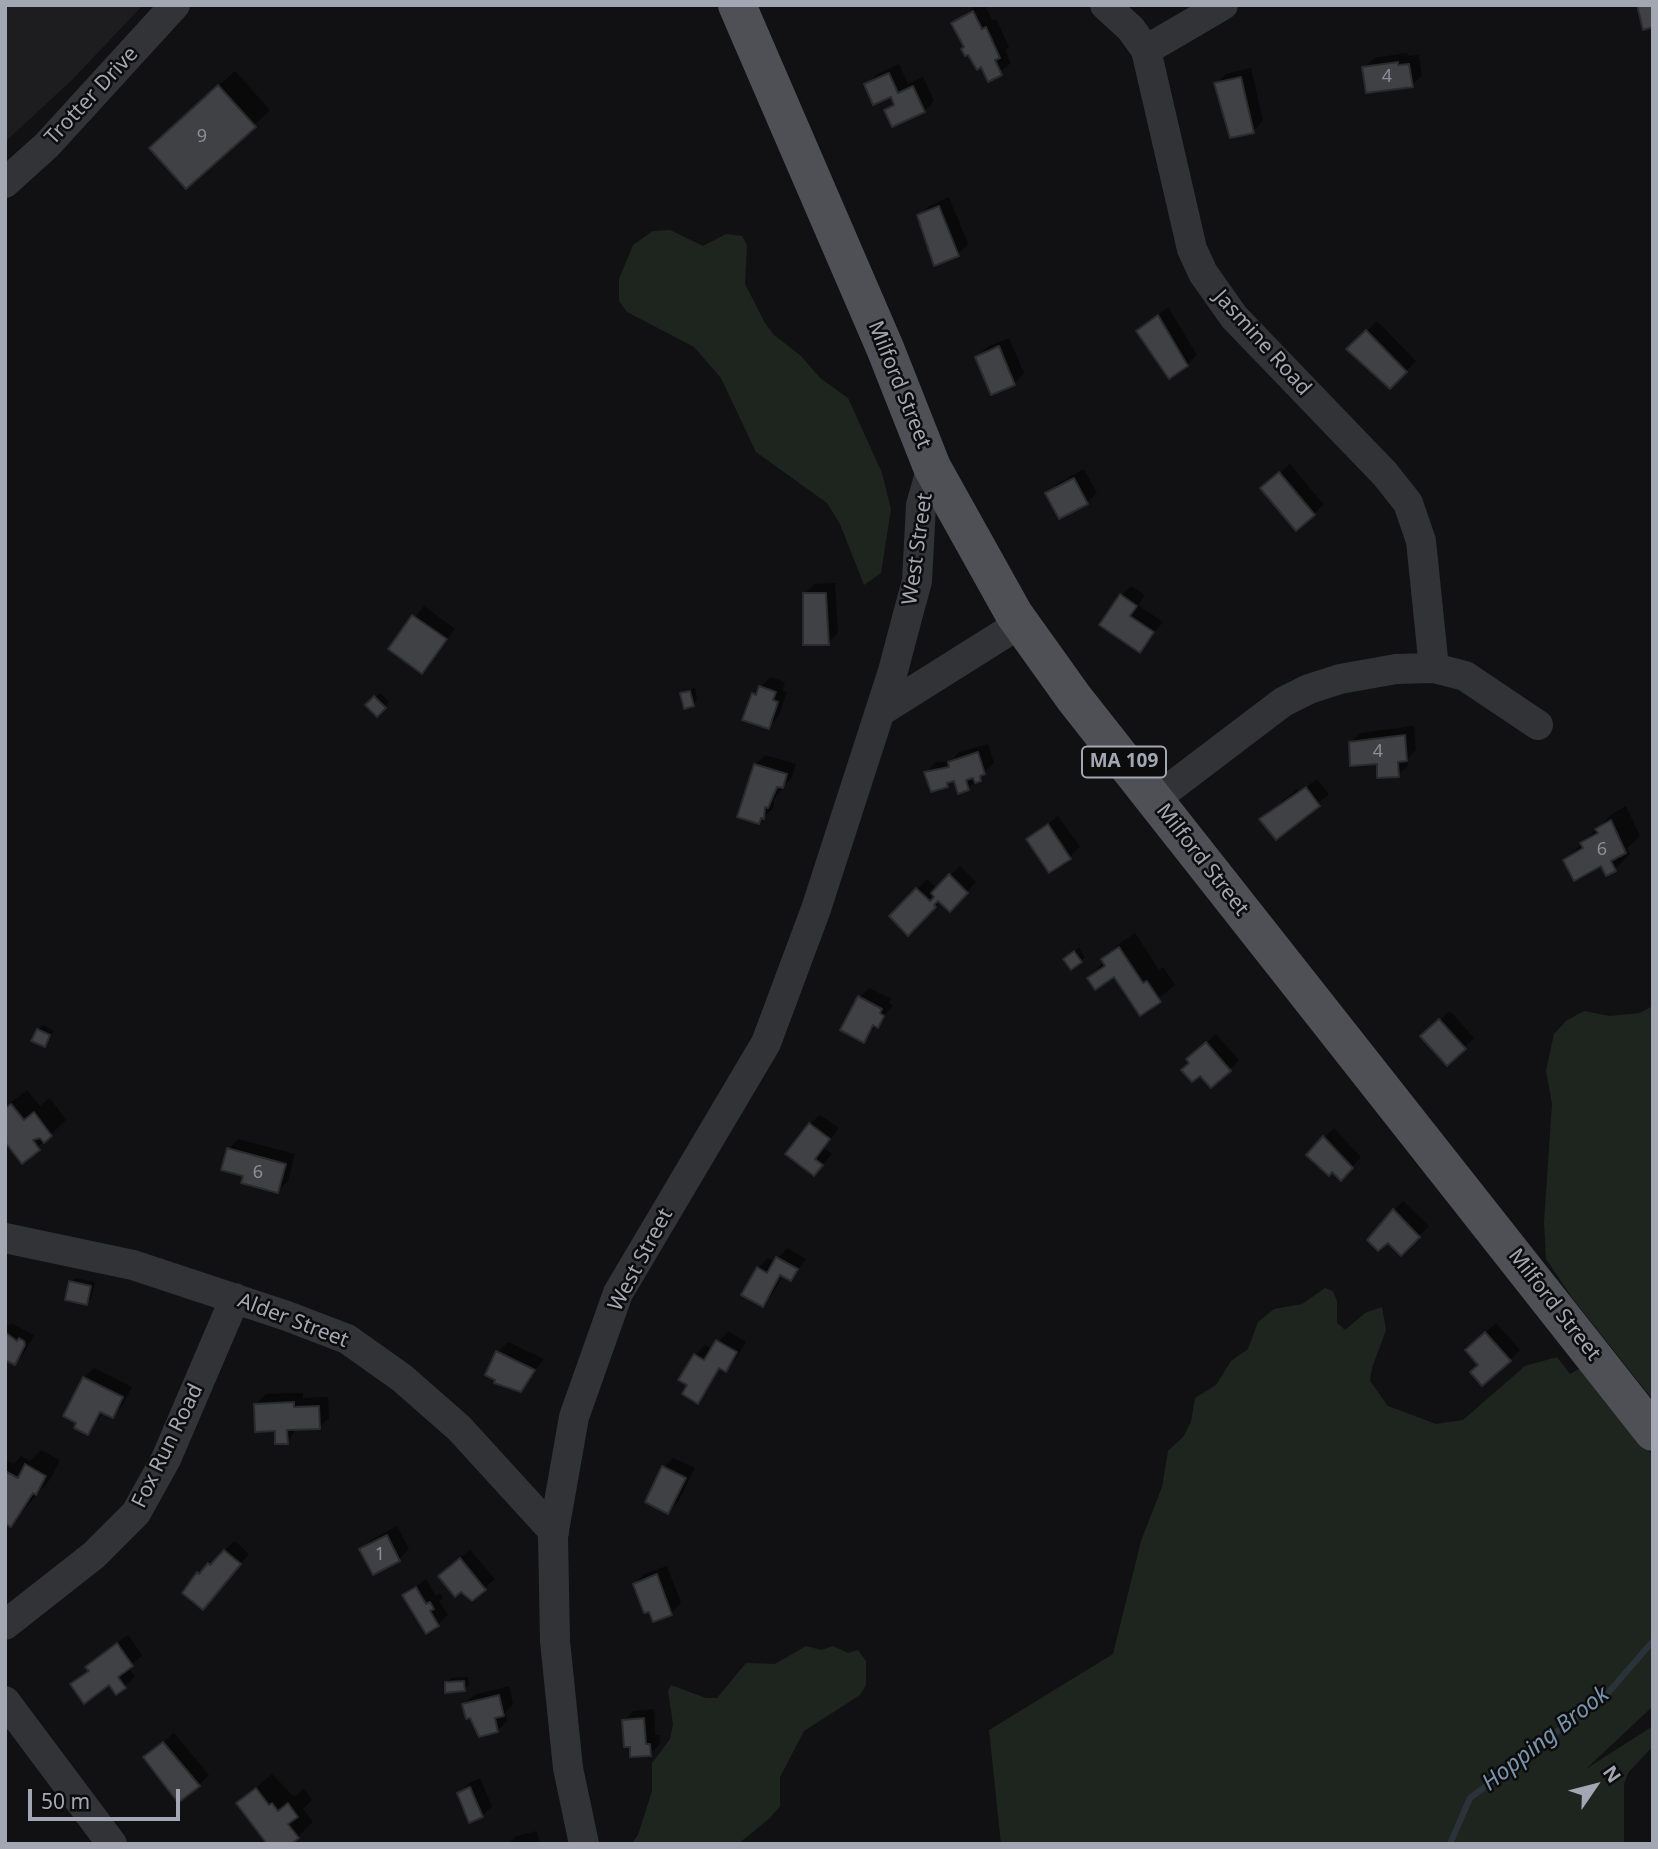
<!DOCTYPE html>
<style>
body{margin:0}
#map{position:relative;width:1658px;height:1849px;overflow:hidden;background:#111113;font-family:"Noto Sans",sans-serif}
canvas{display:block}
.frame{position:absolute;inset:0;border:7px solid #a3a7b3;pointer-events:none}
.north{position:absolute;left:1560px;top:1751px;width:70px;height:70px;-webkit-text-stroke:5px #0c0c0d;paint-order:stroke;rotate:55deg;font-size:19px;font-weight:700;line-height:28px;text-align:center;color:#a3a7b3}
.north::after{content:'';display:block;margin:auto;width:24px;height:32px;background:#a3a7b3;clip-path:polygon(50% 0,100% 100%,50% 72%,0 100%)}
.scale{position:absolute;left:28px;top:1789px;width:152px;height:32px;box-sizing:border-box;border:4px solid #a3a7b3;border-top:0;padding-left:9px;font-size:21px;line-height:24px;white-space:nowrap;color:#a3a7b3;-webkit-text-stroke:5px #0c0c0d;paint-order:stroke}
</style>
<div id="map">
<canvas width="1658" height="1849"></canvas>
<div class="frame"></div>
<div class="north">N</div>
<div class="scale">50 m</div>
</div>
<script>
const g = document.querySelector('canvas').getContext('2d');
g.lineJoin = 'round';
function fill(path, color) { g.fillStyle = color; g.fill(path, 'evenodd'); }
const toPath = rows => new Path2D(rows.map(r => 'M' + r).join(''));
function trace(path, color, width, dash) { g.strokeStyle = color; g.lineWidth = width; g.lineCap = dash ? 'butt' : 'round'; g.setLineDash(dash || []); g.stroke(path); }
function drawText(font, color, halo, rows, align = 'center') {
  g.font = font + ' "Noto Sans",sans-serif'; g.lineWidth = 5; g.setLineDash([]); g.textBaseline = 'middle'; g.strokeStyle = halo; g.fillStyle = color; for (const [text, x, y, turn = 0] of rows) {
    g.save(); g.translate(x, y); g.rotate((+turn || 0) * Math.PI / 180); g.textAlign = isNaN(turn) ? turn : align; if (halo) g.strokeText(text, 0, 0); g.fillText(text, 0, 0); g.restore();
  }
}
const built = toPath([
 [5,5,143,5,72,80,5,142]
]);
const green = toPath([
 [670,230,703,246,726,234,742,236,747,245,745,284,765,323,774,335,801,356,820,378,848,398,882,473,891,509,881,573,864,585,840,524,827,503,756,452,721,378,694,347,627,312,619,301,619,279,633,245,653,231],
 [1653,1006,1653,1400,1573,1299,1546,1259,1544,1222,1552,1104,1546,1070,1554,1034,1566,1021,1584,1011,1610,1016,1639,1013],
 [1325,1288,1333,1291,1337,1301,1337,1323,1345,1330,1365,1313,1382,1307,1386,1330,1372,1368,1370,1381,1388,1406,1436,1424,1463,1420,1525,1366,1557,1357,1570,1374,1584,1366,1653,1456,1653,1706,1586,1769,1653,1726,1653,1746,1628,1773,1624,1784,1624,1844,1001,1844,989,1730,1113,1654,1141,1541,1162,1487,1168,1451,1183,1437,1191,1422,1195,1398,1216,1385,1231,1361,1248,1349,1258,1322,1274,1309,1302,1304],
 [806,1646,821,1650,833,1646,848,1653,858,1650,866,1661,866,1685,860,1695,804,1731,780,1777,780,1806,770,1818,738,1844,631,1844,638,1835,652,1791,652,1763,670,1739,673,1724,668,1691,671,1685,706,1698,717,1698,746,1663,775,1664]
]);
const shadow = toPath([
 [977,5,985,5,992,20,996,19,1009,47,1005,50,1011,63,989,80,953,23],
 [1407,53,1408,56,1419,55,1422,75,1412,85,1364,68,1374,58],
 [899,64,908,84,923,77,934,101,924,111,886,110,894,102,891,95,866,85,876,75],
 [1251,68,1263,121,1253,131,1223,114,1216,84,1226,74],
 [235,71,270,110,186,187,166,133],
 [949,197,968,244,958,254,919,216,929,206],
 [1168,307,1197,355,1187,365,1138,331],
 [1377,321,1416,361,1390,387,1349,349],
 [1009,338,1024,373,1015,383,992,393,977,357,987,347],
 [1290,464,1323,504,1314,514,1272,479],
 [1084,469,1097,493,1087,502,1048,494,1057,484],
 [835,583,838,633,828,643,805,593,815,584],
 [1131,586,1145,595,1138,605,1163,622,1139,651,1122,595],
 [424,606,455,629,422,672,390,649],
 [771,677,785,682,782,690,787,692,778,717,768,727,753,694],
 [695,687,697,700,693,705,682,694],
 [380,693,389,702,377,715,367,705],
 [1414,726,1416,750,1408,758,1408,766,1398,775,1351,743,1360,733],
 [988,744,994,763,968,789,954,777,947,785,926,772,936,762,951,761,959,752],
 [765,755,796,764,792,777,774,799,774,807,759,822,755,765],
 [1317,779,1329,794,1276,837,1261,819,1297,789,1299,792],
 [1626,806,1640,836,1627,848,1630,854,1615,869,1607,874,1602,863,1565,860,1612,814],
 [1058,816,1080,847,1070,857,1029,839],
 [960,866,976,882,950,909,941,901,908,933,891,916,927,879,937,889],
 [1135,933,1159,970,1163,967,1175,985,1140,1013,1114,974,1089,978,1119,944],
 [1079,948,1085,957,1081,961,1069,955],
 [869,988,891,999,889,1003,893,1005,863,1041,860,997],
 [1450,1011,1474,1038,1464,1048,1432,1027],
 [43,1025,54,1031,44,1045,38,1030],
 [1216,1034,1239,1060,1229,1070,1191,1062,1198,1050],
 [27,1090,40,1106,50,1098,66,1120,22,1162,5,1142,5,1107],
 [820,1115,839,1128,824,1148,832,1154,814,1174,810,1124],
 [1334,1128,1361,1157,1341,1179,1324,1138],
 [238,1139,295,1154,288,1181,278,1191,229,1149],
 [1403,1201,1429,1226,1401,1254,1376,1228],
 [787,1248,806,1259,791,1279,783,1275,772,1295,763,1305,758,1268,768,1258,775,1262],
 [75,1278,95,1282,91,1299,87,1303,71,1282],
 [11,1323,34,1335,24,1353,15,1363,5,1358,5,1329],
 [1496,1323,1520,1350,1510,1360,1480,1365,1477,1340],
 [728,1331,746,1342,735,1360,725,1370,721,1367,697,1402,689,1385,695,1355,705,1345,713,1349],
 [508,1342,544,1359,520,1390,498,1352],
 [94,1368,132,1387,122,1406,112,1416,104,1412,88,1433,79,1422,84,1378],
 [303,1393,303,1398,328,1397,329,1418,319,1427,297,1428,287,1442,256,1404,266,1394],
 [41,1450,60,1460,51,1478,11,1525,5,1522,5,1465,9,1461,14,1464,21,1456,30,1461],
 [673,1458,695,1468,678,1502,668,1511,664,1467],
 [397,1526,409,1549,399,1559,361,1550,371,1540],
 [235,1541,249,1554,212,1598,198,1573],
 [470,1550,495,1579,472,1599,450,1566],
 [667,1566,681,1603,671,1613,635,1584,644,1574],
 [426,1579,436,1596,440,1593,443,1598,439,1601,448,1615,438,1625,404,1596],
 [128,1635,142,1655,128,1668,135,1676,125,1686,116,1692,110,1683,73,1684,90,1669,88,1667,97,1657],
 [468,1677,469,1685,464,1689,446,1683,451,1678],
 [509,1686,513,1704,505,1712,507,1721,497,1731,464,1705,474,1695],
 [654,1709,655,1735,659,1735,660,1744,650,1754,631,1745,624,1721,633,1711],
 [174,1733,209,1775,199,1785,145,1757],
 [272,1774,294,1797,304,1789,312,1800,303,1809,313,1822,298,1837,238,1804],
 [480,1778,492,1806,482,1816,459,1793,469,1783],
 [537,1831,540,1844,508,1844,516,1836]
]);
const stream = toPath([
 [1450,1844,1470,1798,1607,1694,1653,1641]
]);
const building = toPath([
 [1637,5,1653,5,1653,27,1643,30,1637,5],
 [973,11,982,29,986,27,1000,58,995,60,1002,75,988,82,981,67,977,70,968,55,965,56,961,49,964,47,951,23,973,11],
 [1398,62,1398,65,1409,64,1413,87,1366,93,1362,67,1398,62],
 [889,73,898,93,913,86,925,112,892,127,884,110,894,105,891,97,873,105,864,84,889,73],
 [1241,77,1254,133,1230,138,1214,83,1241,77],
 [218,85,256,127,186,189,149,148,218,85],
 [939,206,959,256,934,266,917,215,939,206],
 [1158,315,1188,366,1169,379,1136,331,1158,315],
 [1366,330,1407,372,1390,389,1346,349,1366,330],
 [999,346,1015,385,991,395,975,357,999,346],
 [1279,472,1315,515,1296,531,1260,488,1279,472],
 [1074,478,1088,504,1059,519,1045,493,1074,478],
 [803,593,826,593,829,645,803,645,803,593],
 [1120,594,1137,606,1130,616,1154,632,1140,653,1099,625,1120,594],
 [412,615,447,639,422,674,388,649,412,615],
 [759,686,776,692,773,700,778,702,769,729,742,720,752,693,756,695,759,686],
 [690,691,694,706,684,709,680,693,690,691],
 [374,696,386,708,377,717,365,705,374,696],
 [1405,735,1407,761,1398,762,1399,777,1377,778,1377,764,1350,766,1349,742,1405,735],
 [978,752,985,774,980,776,981,781,975,783,973,778,966,780,969,790,958,794,954,781,947,783,948,787,931,792,924,772,949,767,948,762,978,752],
 [754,764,787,774,783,788,777,787,768,808,765,807,764,819,761,818,759,824,737,817,754,764],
 [1306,787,1320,806,1276,840,1259,819,1306,787],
 [1611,820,1626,853,1611,861,1616,871,1606,876,1601,866,1574,881,1563,860,1583,848,1580,843,1598,833,1595,829,1611,820],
 [1048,824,1071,859,1049,873,1026,839,1048,824],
 [949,874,968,893,950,912,938,901,934,905,936,907,908,936,889,916,916,888,930,901,934,897,931,893,949,874],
 [1119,947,1143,983,1147,981,1161,1002,1140,1016,1114,977,1095,990,1087,978,1105,966,1101,959,1119,947],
 [1074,951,1082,962,1071,970,1063,959,1074,951],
 [858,996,882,1009,880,1013,884,1016,878,1028,873,1025,864,1043,840,1030,858,996],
 [1439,1019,1466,1049,1447,1066,1420,1036,1439,1019],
 [37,1029,50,1035,45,1047,31,1041,37,1029],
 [1206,1042,1231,1071,1211,1088,1200,1076,1192,1082,1181,1070,1189,1063,1186,1059,1206,1042],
 [11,1104,24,1120,34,1112,52,1136,44,1143,40,1138,33,1140,40,1150,22,1164,5,1142,5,1108,11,1104],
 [809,1123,830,1139,815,1159,823,1165,814,1176,785,1154,809,1123],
 [1323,1136,1353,1168,1341,1181,1332,1172,1329,1176,1306,1155,1323,1136],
 [227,1148,286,1164,278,1193,241,1183,243,1176,221,1170,227,1148],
 [1393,1209,1420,1237,1401,1256,1388,1243,1378,1251,1367,1240,1393,1209],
 [776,1257,798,1269,791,1281,780,1275,763,1307,741,1295,757,1267,767,1273,776,1257],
 [69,1281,91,1286,87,1305,65,1300,69,1281],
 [5,1332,17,1341,19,1338,24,1341,25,1345,15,1365,5,1360,5,1332],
 [1485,1332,1511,1361,1482,1386,1470,1372,1478,1365,1465,1350,1485,1332],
 [716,1340,737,1352,726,1372,719,1368,698,1404,682,1394,687,1385,678,1380,694,1354,704,1360,716,1340],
 [496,1351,535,1370,521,1392,494,1383,495,1380,485,1375,496,1351],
 [83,1377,123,1397,113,1418,100,1412,88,1435,74,1428,76,1423,63,1416,83,1377],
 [294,1402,294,1407,319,1406,320,1429,287,1430,288,1444,275,1444,275,1431,255,1432,254,1404,294,1402],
 [25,1464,46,1476,36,1495,33,1493,11,1527,5,1524,5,1471,18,1478,25,1464],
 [662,1466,686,1478,668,1514,645,1502,662,1466],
 [387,1535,400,1561,373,1575,359,1549,387,1535],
 [224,1550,241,1564,203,1610,182,1593,197,1572,199,1574,208,1563,210,1565,224,1550],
 [460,1558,486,1590,472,1601,461,1592,455,1597,438,1576,460,1558],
 [657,1574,672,1615,653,1622,649,1612,644,1613,633,1584,657,1574],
 [416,1587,426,1604,430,1602,434,1609,430,1611,439,1626,426,1634,402,1595,416,1587],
 [117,1643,133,1666,118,1677,126,1688,116,1695,109,1685,84,1704,70,1684,89,1671,85,1667,117,1643],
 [464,1681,465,1691,445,1693,445,1682,464,1681],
 [499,1695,504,1716,495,1718,498,1732,479,1737,470,1718,466,1719,462,1704,499,1695],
 [644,1718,646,1744,650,1744,651,1756,630,1757,630,1747,624,1747,622,1720,644,1718],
 [163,1742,200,1786,178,1803,143,1757,163,1742],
 [470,1787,483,1817,469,1823,457,1793,470,1787],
 [256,1788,269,1805,272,1803,278,1811,288,1803,298,1817,288,1824,299,1838,291,1844,267,1844,236,1803,256,1788]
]);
const minor = toPath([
 [1105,5,1131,29,1146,50,1192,249,1203,273,1234,317,1385,474,1408,503,1421,541,1434,668],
 [1146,50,1223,5],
 [5,183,47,145,175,5],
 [881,711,1021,623],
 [1154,800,1283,702,1309,689,1340,679,1396,669,1434,668,1465,676,1538,725],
 [5,1238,133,1265,287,1316,347,1339,402,1378,459,1428,554,1532],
 [5,1625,94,1555,136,1513,166,1459,235,1298],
 [5,1701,112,1844],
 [584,1844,568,1768,555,1641,553,1536,574,1417,618,1293,766,1043,816,909,893,671,907,618,917,581,921,505,932,467]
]);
const major = toPath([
 [737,5,885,348,932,467,1014,614,1074,698,1653,1432]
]);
const numberNames = [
 ["4",1387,77],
 ["9",202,137],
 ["4",1378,752],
 ["6",1602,850],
 ["6",258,1173],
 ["1",380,1555]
];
const shields = [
 [1124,762,84]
];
const shieldNames = [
 ["MA 109",1124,762]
];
const streetNames = [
 ["Trotter Drive",92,96,-47],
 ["Jasmine Road",1262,343,48],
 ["Milford Street",899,385,68],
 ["West Street",918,549,-82],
 ["Milford Street",1202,860,52],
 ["West Street",641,1260,-62],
 ["Milford Street",1554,1305,52],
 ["Alder Street",293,1321,21],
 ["Fox Run Road",168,1446,-64]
];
const waterNames = [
 ["Hopping Brook",1546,1739,-38]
];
fill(built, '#1d1d1f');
fill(green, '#1e251f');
fill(shadow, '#0007');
trace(stream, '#2b333a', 6);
fill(building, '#404145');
trace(building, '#2b2b2e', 2);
trace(minor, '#323337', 30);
trace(major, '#4e5056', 38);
drawText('18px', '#8a8e98', null, numberNames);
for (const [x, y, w] of shields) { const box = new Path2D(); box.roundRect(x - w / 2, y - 15.5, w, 31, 5); g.fillStyle = '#0c0c0d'; g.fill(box); trace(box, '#a3a7b3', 2); }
drawText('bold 19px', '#a3a7b3', null, shieldNames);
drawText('21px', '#a3a7b3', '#0c0c0d', streetNames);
drawText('italic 23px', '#7b94ad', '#0c0c0d', waterNames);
</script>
